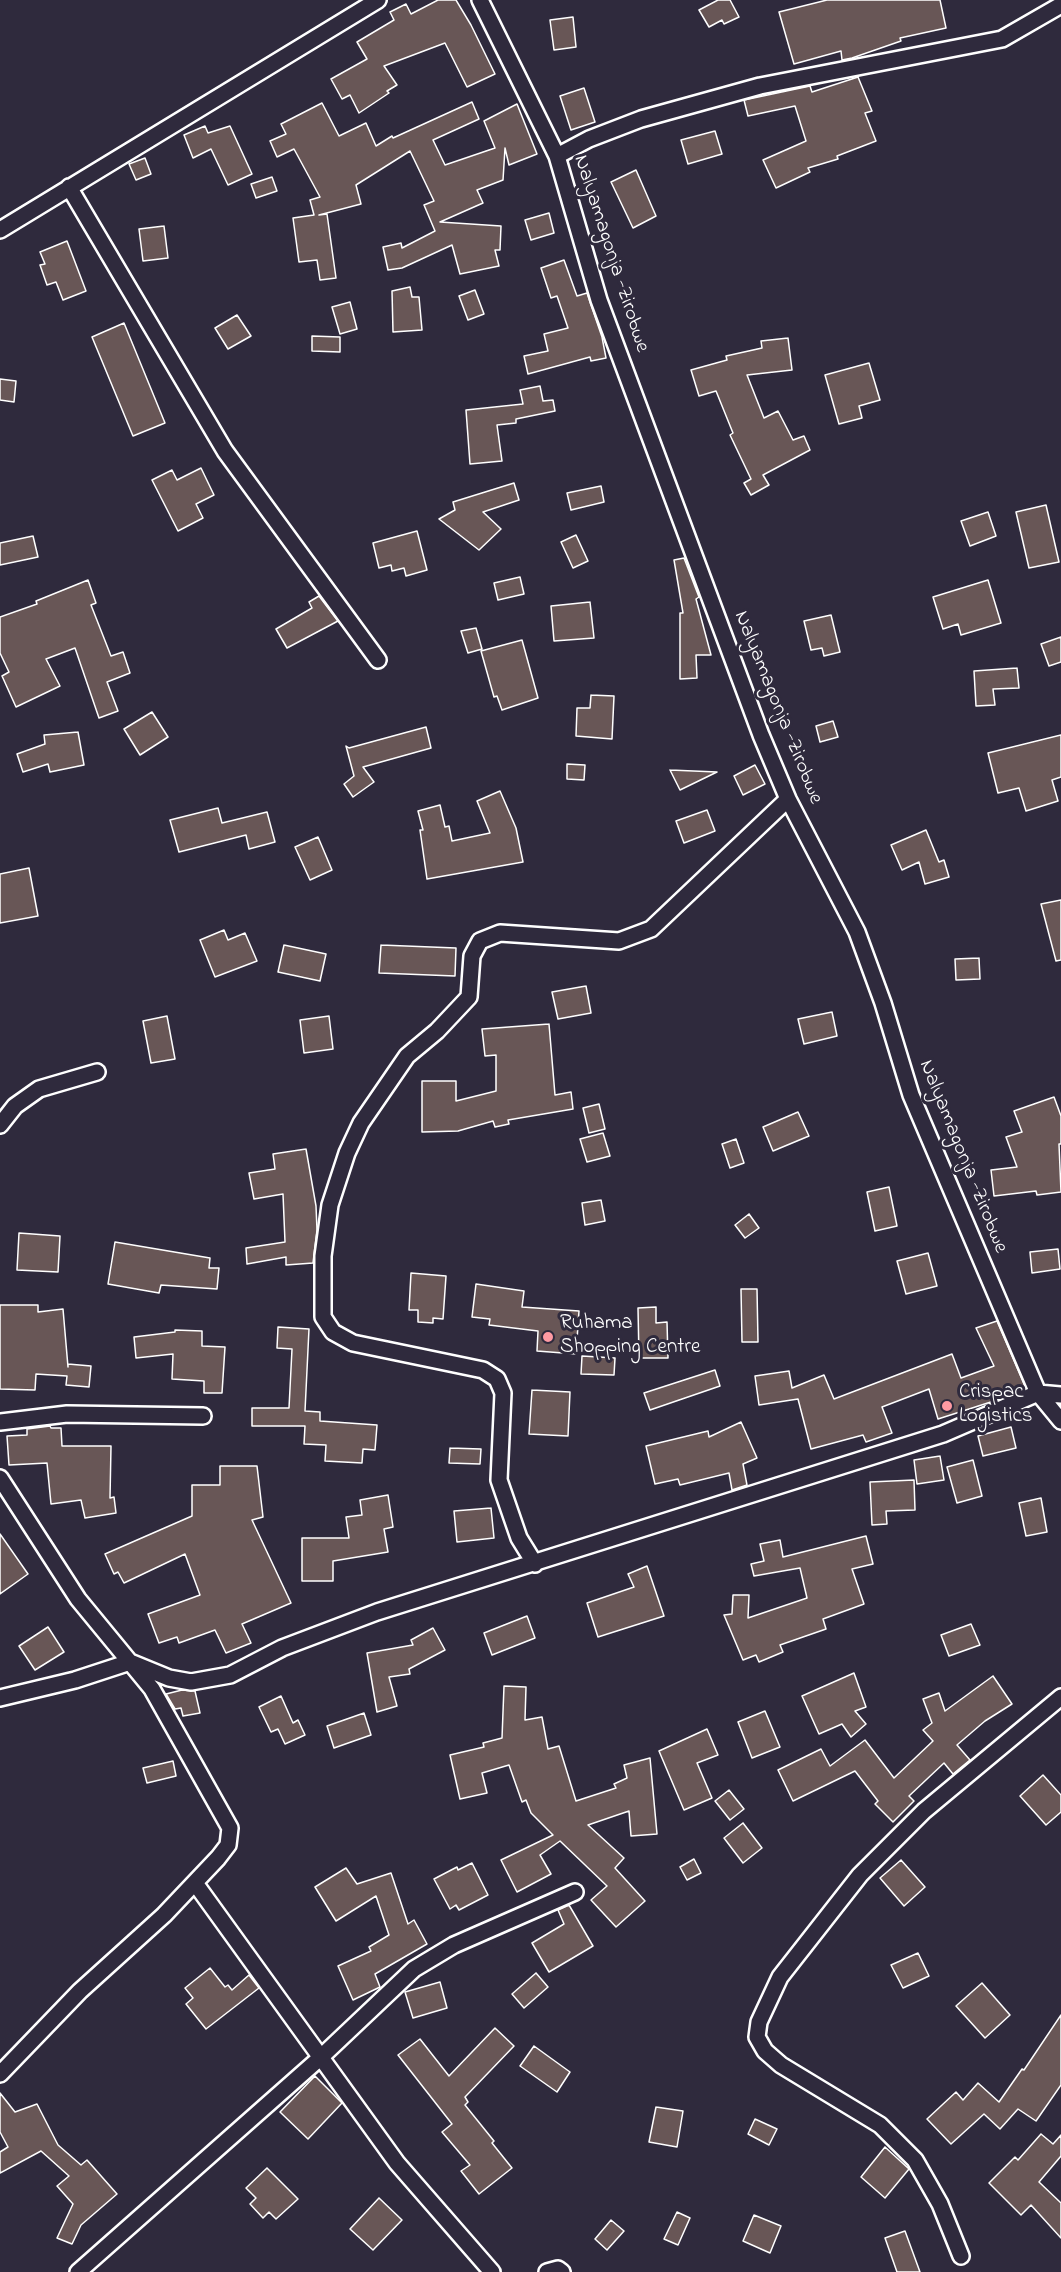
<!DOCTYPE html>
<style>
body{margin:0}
canvas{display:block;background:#2f2a3d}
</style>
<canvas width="1061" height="2272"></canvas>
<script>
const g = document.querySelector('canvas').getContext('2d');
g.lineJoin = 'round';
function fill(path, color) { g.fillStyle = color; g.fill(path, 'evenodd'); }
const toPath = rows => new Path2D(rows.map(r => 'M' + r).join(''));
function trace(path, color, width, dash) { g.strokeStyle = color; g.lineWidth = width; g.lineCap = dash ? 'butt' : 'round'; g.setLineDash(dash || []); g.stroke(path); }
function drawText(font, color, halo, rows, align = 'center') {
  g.font = font + ' "Indie Flower",sans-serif'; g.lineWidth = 6; g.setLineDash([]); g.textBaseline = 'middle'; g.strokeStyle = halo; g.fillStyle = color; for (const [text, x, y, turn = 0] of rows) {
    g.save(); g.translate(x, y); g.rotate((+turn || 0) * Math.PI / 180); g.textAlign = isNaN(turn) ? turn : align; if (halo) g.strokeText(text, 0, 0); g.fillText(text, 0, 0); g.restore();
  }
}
const building = toPath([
 [438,0,456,0,471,25,495,74,467,87,445,43,384,66,397,85,387,91,389,93,359,113,350,95,342,99,331,79,367,59,357,42,394,20,390,12,406,4,411,14,438,0],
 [718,0,730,0,739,17,724,24,722,20,709,27,699,10,718,0],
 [827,0,940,0,946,28,900,38,901,41,852,58,842,60,841,51,794,64,779,12,827,0],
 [573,17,576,47,554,50,550,20,573,17],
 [858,77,872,111,865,113,876,141,837,156,838,159,808,168,810,172,776,188,763,160,806,141,795,106,748,116,744,100,810,86,812,92,858,77],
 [584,88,595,122,571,130,560,96,584,88],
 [472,102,479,119,433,140,445,165,495,148,484,121,517,104,537,154,509,165,505,148,503,180,477,190,483,203,440,222,501,226,500,250,495,250,499,266,460,274,452,245,402,268,388,270,383,247,401,243,402,248,435,231,424,205,434,201,410,151,356,185,361,204,319,215,327,214,336,278,320,280,317,260,299,262,293,218,314,215,310,200,320,197,294,149,277,157,270,141,286,134,281,124,322,103,339,136,366,123,376,146,392,136,393,138,472,102],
 [205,126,208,133,230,126,252,174,228,185,211,149,193,158,184,135,205,126],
 [715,131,722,154,688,164,681,140,715,131],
 [145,158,151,174,136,180,129,164,145,158],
 [636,170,656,216,633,228,611,182,636,170],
 [272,177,277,191,256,198,251,184,272,177],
 [549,213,554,233,531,240,525,220,549,213],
 [164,226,168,258,143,261,139,229,164,226],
 [67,241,86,291,63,300,56,282,47,285,40,265,45,264,40,252,67,241],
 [564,260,577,296,587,293,602,337,606,358,591,361,590,357,528,374,524,356,548,351,544,334,568,328,557,296,551,298,541,268,564,260],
 [410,287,412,297,419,297,422,330,393,332,392,291,410,287],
 [475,290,484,314,468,320,459,296,475,290],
 [350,302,357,329,340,334,332,307,350,302],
 [237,315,251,336,228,349,215,328,237,315],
 [124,323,165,423,133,436,92,337,124,323],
 [312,336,340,337,340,352,312,351,312,336],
 [788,338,792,370,747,375,764,418,778,411,793,440,804,436,810,450,763,475,769,485,751,495,744,483,751,479,730,435,733,433,716,391,699,396,691,370,727,360,726,356,762,348,761,341,788,338],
 [869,363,880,400,859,406,862,418,839,424,825,375,869,363],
 [0,379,16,381,14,402,0,400,0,379],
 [540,386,543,401,553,400,555,411,516,419,516,423,497,425,502,461,470,464,466,410,523,404,520,390,540,386],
 [201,468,214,495,196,504,203,518,178,531,152,480,172,470,177,480,201,468],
 [514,483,519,500,483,512,501,529,479,550,439,519,455,510,453,502,514,483],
 [601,486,604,502,571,510,567,493,601,486],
 [1046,505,1059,562,1029,568,1016,512,1046,505],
 [988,512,996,536,970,546,961,521,988,512],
 [417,531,427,570,406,576,404,568,392,571,391,565,379,568,373,543,417,531],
 [576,535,588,561,573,568,561,542,576,535],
 [33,536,38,557,0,565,0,543,33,536],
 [684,558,699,597,696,599,711,655,696,655,697,678,680,679,680,613,683,613,674,560,684,558],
 [520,577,524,594,498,600,494,583,520,577],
 [88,580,96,603,91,605,111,656,123,652,130,673,107,682,118,711,99,718,75,648,46,659,60,686,16,707,2,676,9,672,0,653,0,617,37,604,36,601,88,580],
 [988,580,1001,623,961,635,958,624,943,629,933,597,988,580],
 [319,596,338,621,287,648,276,629,312,608,309,602,319,596],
 [590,602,594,638,554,641,551,606,590,602],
 [831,615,840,652,824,656,822,648,811,650,804,621,831,615],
 [476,628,482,649,468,653,461,631,476,628],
 [1061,637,1061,662,1049,666,1041,644,1061,637],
 [522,640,538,698,502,710,497,696,494,697,481,651,522,640],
 [1017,668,1019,688,993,689,995,705,976,706,974,671,1017,668],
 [591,695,614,696,612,739,576,736,577,708,590,708,591,695],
 [152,712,168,737,140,755,124,729,152,712],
 [833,721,838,737,820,742,816,726,833,721],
 [426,727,431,748,363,767,374,782,353,797,344,784,354,776,346,746,349,748,426,727],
 [78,732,84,765,50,772,48,764,23,772,17,754,45,744,44,735,78,732],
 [1061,735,1061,777,1052,780,1058,801,1026,811,1019,788,998,793,988,753,1061,735],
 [567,764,585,765,584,780,567,779,567,764],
 [755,765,765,784,743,795,734,776,755,765],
 [670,770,717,772,680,790,670,770],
 [500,791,516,828,523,862,427,879,420,830,423,830,418,811,440,805,445,827,449,826,452,841,490,833,477,801,500,791],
 [218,808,222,823,267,812,275,842,249,849,246,835,179,852,170,820,218,808],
 [707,810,715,831,684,843,676,821,707,810],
 [926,830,939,862,944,860,949,877,925,884,919,862,902,870,891,845,926,830],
 [318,837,332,870,310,880,295,847,318,837],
 [29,868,38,916,0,923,0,874,29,868],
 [1061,900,1061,960,1056,961,1041,904,1061,900],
 [224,930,228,940,245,933,257,961,215,977,200,940,224,930],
 [284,945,326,954,320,981,278,972,284,945],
 [381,945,456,948,455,976,379,973,381,945],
 [979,958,980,979,956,980,955,959,979,958],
 [586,986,591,1013,558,1019,552,992,586,986],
 [832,1012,837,1036,804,1044,798,1019,832,1012],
 [167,1016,175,1059,151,1063,143,1021,167,1016],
 [329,1016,333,1049,304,1053,300,1020,329,1016],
 [549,1024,555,1095,571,1092,573,1109,508,1120,509,1124,495,1127,493,1121,458,1131,422,1132,422,1081,456,1081,456,1101,496,1091,496,1055,485,1056,482,1029,549,1024],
 [1054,1097,1061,1116,1061,1144,1059,1144,1061,1192,1037,1195,1036,1191,994,1196,991,1170,1017,1167,1006,1137,1022,1132,1014,1111,1054,1097],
 [599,1104,605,1129,589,1133,583,1108,599,1104],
 [798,1112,809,1136,773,1151,763,1127,798,1112],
 [603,1133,610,1156,587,1162,580,1139,603,1133],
 [736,1139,744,1163,730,1168,722,1144,736,1139],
 [306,1149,316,1206,317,1230,313,1263,286,1265,286,1257,247,1264,246,1248,285,1242,283,1194,254,1199,249,1173,275,1169,273,1154,306,1149],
 [889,1187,897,1226,875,1231,867,1192,889,1187],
 [601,1200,605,1221,585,1225,582,1203,601,1200],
 [749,1214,759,1228,745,1238,735,1225,749,1214],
 [19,1233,60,1236,58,1272,17,1270,19,1233],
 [115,1242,210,1258,209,1268,219,1268,217,1289,161,1285,159,1293,108,1284,115,1242],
 [1058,1249,1060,1269,1032,1273,1030,1252,1058,1249],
 [928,1253,937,1286,906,1294,897,1261,928,1253],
 [411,1273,446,1276,443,1319,433,1318,433,1323,418,1322,418,1310,409,1310,411,1273],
 [476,1284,524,1291,522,1307,579,1311,576,1354,537,1351,538,1331,489,1325,490,1319,472,1317,476,1284],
 [741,1289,757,1289,758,1342,742,1342,741,1289],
 [0,1305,38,1305,38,1312,63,1309,68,1367,68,1364,91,1366,89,1387,66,1385,67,1376,36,1374,35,1390,0,1389,0,1305],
 [656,1307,656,1323,667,1322,668,1358,639,1358,638,1308,656,1307],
 [997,1321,1025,1386,997,1400,938,1419,929,1389,882,1407,892,1433,866,1442,863,1435,811,1449,798,1399,759,1405,755,1376,789,1371,792,1388,824,1375,834,1399,952,1354,961,1378,994,1366,976,1328,997,1321],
 [278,1327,309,1329,305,1411,320,1412,320,1421,377,1425,375,1450,363,1449,362,1463,325,1461,326,1445,304,1444,305,1426,252,1426,252,1408,289,1408,292,1349,277,1348,278,1327],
 [175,1330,202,1331,202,1346,225,1347,222,1393,204,1393,204,1381,172,1379,173,1354,136,1358,134,1337,175,1332,175,1330],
 [582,1356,615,1358,614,1375,581,1374,582,1356],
 [715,1370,720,1386,650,1410,644,1393,715,1370],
 [532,1390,570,1392,568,1436,529,1434,532,1390],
 [741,1422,757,1458,743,1464,747,1485,732,1490,729,1473,680,1485,678,1479,655,1484,646,1446,708,1431,709,1437,741,1422],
 [50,1426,51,1428,61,1428,62,1446,111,1446,110,1498,114,1497,116,1513,85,1518,81,1500,51,1504,47,1463,9,1465,7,1436,27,1435,27,1429,50,1426],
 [1011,1427,1016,1448,983,1456,978,1436,1011,1427],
 [450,1448,481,1449,480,1464,449,1463,450,1448],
 [940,1456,944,1480,917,1484,914,1460,940,1456],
 [973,1460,982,1496,957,1503,947,1467,973,1460],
 [220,1466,257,1466,263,1517,252,1520,291,1603,242,1624,251,1643,226,1653,215,1630,179,1643,177,1637,159,1643,148,1614,200,1595,185,1554,124,1583,118,1572,114,1574,105,1554,192,1516,192,1485,220,1485,220,1466],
 [914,1480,915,1510,886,1511,887,1524,872,1525,870,1482,914,1480],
 [388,1495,393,1527,384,1529,388,1552,333,1561,333,1581,302,1581,302,1538,349,1538,346,1517,362,1515,360,1500,388,1495],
 [1041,1498,1047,1532,1026,1536,1019,1503,1041,1498],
 [491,1508,494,1538,457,1542,454,1511,491,1508],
 [0,1534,28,1574,0,1594,0,1534],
 [866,1536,873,1564,852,1569,864,1604,823,1619,826,1629,780,1645,783,1652,759,1662,756,1655,743,1660,724,1615,732,1614,733,1595,749,1595,748,1618,807,1598,800,1568,754,1576,751,1564,764,1561,760,1544,780,1540,783,1557,866,1536],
 [647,1566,664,1616,598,1637,587,1603,634,1587,628,1574,647,1566],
 [527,1616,535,1638,492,1655,484,1633,527,1616],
 [971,1624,980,1645,949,1656,941,1635,971,1624],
 [48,1627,64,1652,35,1670,19,1646,48,1627],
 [433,1628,445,1650,409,1669,410,1674,389,1677,397,1706,377,1712,367,1653,413,1645,411,1640,433,1628],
 [854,1673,866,1707,855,1711,866,1724,851,1737,842,1724,819,1734,802,1696,854,1673],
 [993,1676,1012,1704,985,1721,957,1745,970,1760,953,1774,944,1763,909,1796,914,1801,893,1822,875,1804,878,1801,855,1771,793,1801,778,1770,821,1749,830,1766,865,1740,894,1778,933,1741,923,1730,932,1723,923,1699,939,1693,945,1711,993,1676],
 [504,1686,526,1687,525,1720,542,1717,548,1749,559,1746,576,1801,616,1788,614,1784,627,1778,624,1765,650,1758,657,1834,631,1836,629,1811,588,1825,624,1858,615,1868,645,1901,616,1927,591,1900,607,1886,560,1841,540,1855,551,1874,517,1892,501,1860,553,1835,531,1813,526,1800,522,1802,509,1765,482,1773,487,1793,460,1799,450,1755,484,1747,483,1743,502,1738,504,1686],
 [182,1690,195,1691,200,1713,183,1716,181,1708,175,1709,166,1694,182,1690],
 [281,1696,293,1723,298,1720,305,1735,285,1744,278,1729,271,1732,259,1707,281,1696],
 [765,1711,780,1747,752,1758,738,1722,765,1711],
 [364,1713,371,1735,334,1748,327,1726,364,1713],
 [707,1729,718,1755,697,1763,712,1798,684,1810,659,1751,707,1729],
 [173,1761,176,1776,147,1783,143,1768,173,1761],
 [1043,1775,1061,1795,1061,1812,1046,1825,1020,1796,1043,1775],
 [729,1790,744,1809,730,1820,715,1801,729,1790],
 [743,1823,762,1848,743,1863,724,1838,743,1823],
 [694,1859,701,1873,687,1880,680,1867,694,1859],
 [901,1860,925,1887,904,1906,880,1878,901,1860],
 [472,1863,488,1895,459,1910,456,1905,450,1909,434,1879,457,1867,458,1870,472,1863],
 [346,1868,357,1884,391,1873,408,1924,414,1920,427,1944,375,1974,380,1987,353,2000,338,1966,371,1951,369,1947,389,1935,376,1896,336,1921,315,1887,346,1868],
 [569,1905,593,1946,549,1972,532,1943,564,1924,558,1910,569,1905],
 [918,1953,929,1976,903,1988,891,1965,918,1953],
 [210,1968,225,1987,228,1985,232,1990,249,1975,259,1988,206,2029,186,2004,193,1998,185,1988,210,1968],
 [536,1973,548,1987,524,2008,512,1994,536,1973],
 [440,1982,447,2008,413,2018,405,1992,440,1982],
 [982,1983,1010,2015,985,2038,956,2006,982,1983],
 [1061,2015,1061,2085,1036,2121,1018,2109,1000,2129,984,2114,951,2144,927,2119,956,2092,963,2100,978,2083,999,2102,1022,2069,1024,2070,1061,2015],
 [495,2028,514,2046,465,2097,468,2102,465,2105,494,2141,492,2143,512,2168,479,2194,461,2171,470,2165,442,2132,452,2124,398,2055,420,2039,449,2076,495,2028],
 [534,2046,570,2072,557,2092,520,2066,534,2046],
 [315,2076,342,2103,308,2139,280,2112,315,2076],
 [0,2093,15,2112,37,2104,58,2145,81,2165,87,2160,117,2194,81,2225,72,2244,57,2238,73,2204,57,2186,69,2176,41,2151,0,2173,0,2152,8,2147,0,2132,0,2093],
 [656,2107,683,2111,677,2147,649,2142,656,2107],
 [755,2119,777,2129,769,2145,748,2134,755,2119],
 [1041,2134,1053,2144,1061,2135,1061,2156,1039,2182,1061,2203,1061,2238,1031,2205,1021,2215,989,2183,1015,2157,1018,2160,1041,2134],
 [885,2147,909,2169,885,2198,861,2177,885,2147],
 [267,2168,298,2199,276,2219,269,2212,263,2218,250,2204,256,2198,246,2188,267,2168],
 [379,2198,402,2220,373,2250,350,2229,379,2198],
 [677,2212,690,2218,678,2245,664,2239,677,2212],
 [754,2215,781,2226,770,2253,743,2241,754,2215],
 [611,2220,624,2231,607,2250,595,2239,611,2220],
 [905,2231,920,2272,897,2272,885,2238,905,2231]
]);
const street = toPath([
 [480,0,557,156,599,300,761,735,788,799,857,932,883,1003,911,1095,1038,1393,1061,1421],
 [557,156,589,139,641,119,760,86,1002,39,1061,5],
 [69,187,225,451,378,660],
 [0,230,378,0],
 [0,1125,15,1106,39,1089,97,1072],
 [0,1422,67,1414,203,1416],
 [0,1478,78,1599,152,1689,230,1828,228,1845,218,1858,164,1915,80,1991,0,2074],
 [535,1564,519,1538,499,1480,503,1393,497,1379,483,1370,353,1343,333,1332,323,1317,323,1256,330,1205,347,1153,361,1123,407,1056,437,1031,469,997,472,956,480,941,500,933,619,941,651,929,788,799],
 [0,1698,75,1680,130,1662,169,1678,191,1682,230,1675,282,1648,377,1612,943,1434,1038,1393,1061,1395],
 [195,1883,397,2163,492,2272],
 [961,2256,940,2204,915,2160,880,2125,781,2065,765,2051,757,2037,759,2022,780,1977,860,1875,924,1811,1061,1697],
 [78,2272,320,2058,414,1969,454,1945,575,1892],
 [547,2272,558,2269,562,2272]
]);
const markers = [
 [548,1337,6,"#ff9aa2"],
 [947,1406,6,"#ff9aa2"]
];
const streetNames = [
 ["Nalyamagonja -Zirobwe",610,254,72],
 ["Nalyamagonja -Zirobwe",777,708,68],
 ["Nalyamagonja -Zirobwe",962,1157,68]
];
const poiNames = [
 ["Ruhama",560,1325],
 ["Shopping Centre",560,1349],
 ["Crispac",959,1394],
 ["Logistics",959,1418]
];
fill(building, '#685656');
trace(building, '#fff', 1.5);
trace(street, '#fff', 20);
trace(street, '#2f2a3d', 15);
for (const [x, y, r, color] of markers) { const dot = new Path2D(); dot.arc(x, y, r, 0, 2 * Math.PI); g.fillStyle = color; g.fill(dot); trace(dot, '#2f2a3d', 2); }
drawText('21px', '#fff', '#2f2a3d', streetNames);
drawText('21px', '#fff', '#2f2a3d', poiNames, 'left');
</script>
